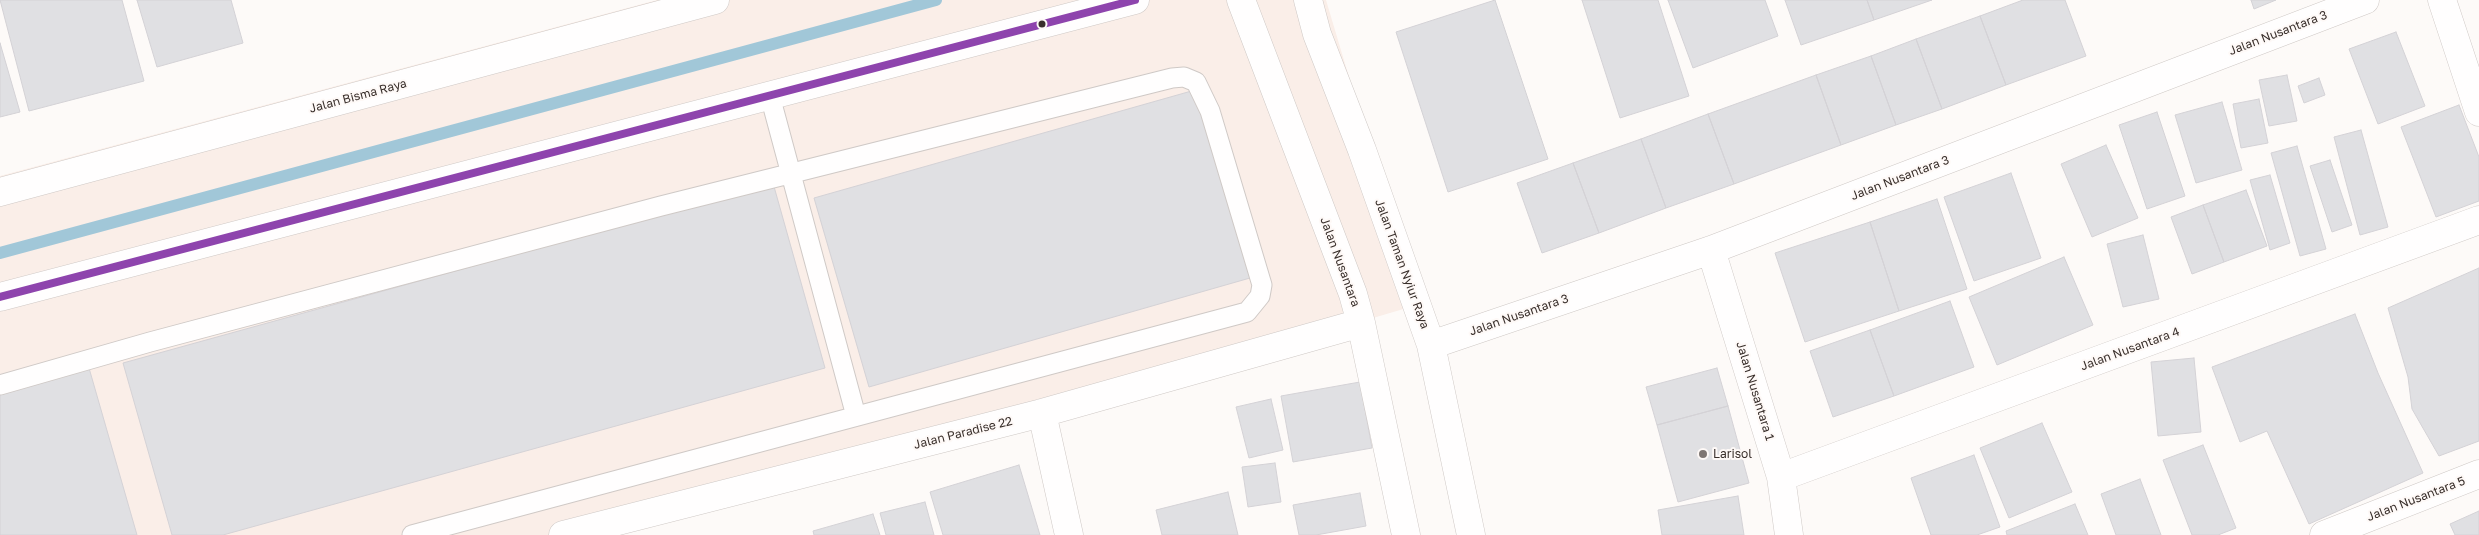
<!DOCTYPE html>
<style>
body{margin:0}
canvas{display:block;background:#fdfaf8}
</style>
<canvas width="2479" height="535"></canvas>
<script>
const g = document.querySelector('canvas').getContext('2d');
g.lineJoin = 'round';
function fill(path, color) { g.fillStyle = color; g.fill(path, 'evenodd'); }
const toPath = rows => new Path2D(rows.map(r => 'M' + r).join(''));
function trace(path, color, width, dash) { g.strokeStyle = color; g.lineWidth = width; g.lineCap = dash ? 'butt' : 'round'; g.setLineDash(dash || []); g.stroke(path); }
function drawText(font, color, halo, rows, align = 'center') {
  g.font = font + ' "Golos Text",sans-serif'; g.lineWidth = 4; g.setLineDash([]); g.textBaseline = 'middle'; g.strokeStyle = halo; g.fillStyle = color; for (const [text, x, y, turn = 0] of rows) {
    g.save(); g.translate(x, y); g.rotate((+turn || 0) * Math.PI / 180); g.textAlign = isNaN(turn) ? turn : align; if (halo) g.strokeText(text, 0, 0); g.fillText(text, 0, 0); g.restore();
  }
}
const built = toPath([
 [657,0,1326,0,1417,305,1180,375,564,535,0,535,0,176]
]);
const stream = toPath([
 [0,253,936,0]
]);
const building = toPath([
 [0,0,122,0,144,81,29,111,0,0],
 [137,0,231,0,243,43,157,67,137,0],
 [1495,0,1548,159,1448,192,1396,32,1495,0],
 [1582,0,1658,0,1689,96,1620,118,1582,0],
 [1668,0,1765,0,1778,36,1693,68,1668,0],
 [1785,0,1867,0,1874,20,1801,45,1785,0],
 [1867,0,1932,0,1874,20,1867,0],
 [2023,0,2065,0,2086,56,2006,85,1980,16,2023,0],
 [2251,0,2276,0,2254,9,2251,0],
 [1980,16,2006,85,1942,109,1916,39,1980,16],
 [2396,32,2425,106,2378,124,2349,49,2396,32],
 [1916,39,1942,109,1896,125,1871,56,1916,39],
 [0,43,20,112,0,117,0,43],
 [1871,56,1896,125,1841,145,1816,75,1871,56],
 [1816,75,1841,145,1734,184,1708,114,1816,75],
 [2287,75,2297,121,2269,126,2259,80,2287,75],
 [2319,78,2325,95,2304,103,2298,86,2319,78],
 [1195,90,1250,278,869,387,814,198,1195,90],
 [2259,99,2268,143,2241,148,2233,104,2259,99],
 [2222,102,2242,170,2196,183,2175,115,2222,102],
 [2459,105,2479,157,2479,201,2436,217,2401,127,2459,105],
 [2157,112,2185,196,2147,209,2119,125,2157,112],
 [1708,114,1734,184,1666,208,1641,139,1708,114],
 [2361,130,2388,227,2360,235,2334,137,2361,130],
 [1641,139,1666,208,1599,233,1573,163,1641,139],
 [2106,145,2138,218,2092,237,2061,164,2106,145],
 [2297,146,2326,249,2300,256,2271,153,2297,146],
 [2330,160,2352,225,2332,232,2310,166,2330,160],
 [1573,163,1599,233,1542,253,1517,183,1573,163],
 [2011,173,2041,258,1974,281,1944,197,2011,173],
 [2270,175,2290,243,2270,250,2250,180,2270,175],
 [773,183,825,368,223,535,172,535,123,363,773,183],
 [2246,190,2267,246,2224,262,2203,205,2246,190],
 [1937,199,1967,289,1899,311,1870,222,1937,199],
 [2203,205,2224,262,2192,274,2171,217,2203,205],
 [1870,222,1899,311,1805,342,1775,253,1870,222],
 [2143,235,2159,299,2123,307,2107,244,2143,235],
 [2064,257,2093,325,1997,365,1969,297,2064,257],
 [2479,268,2479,441,2439,456,2412,409,2408,377,2388,308,2479,268],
 [1950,301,1974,367,1894,396,1870,330,1950,301],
 [2355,314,2378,373,2423,473,2309,524,2267,431,2240,442,2212,367,2355,314],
 [1870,330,1894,396,1833,417,1810,351,1870,330],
 [2194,358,2201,432,2158,436,2151,362,2194,358],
 [89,368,137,535,0,535,0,392,89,368],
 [1717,368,1728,406,1657,425,1646,387,1717,368],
 [1360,382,1372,448,1293,462,1281,396,1360,382],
 [1271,399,1283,450,1249,458,1236,407,1271,399],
 [1728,406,1749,483,1678,502,1657,425,1728,406],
 [2042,423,2072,492,2009,518,1980,448,2042,423],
 [2203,445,2236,528,2218,535,2192,535,2163,460,2203,445],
 [1974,455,2000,527,1977,535,1931,535,1911,478,1974,455],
 [1275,463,1281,502,1248,507,1242,467,1275,463],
 [1019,465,1040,535,943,535,930,492,1019,465],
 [2140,479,2161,535,2116,535,2101,494,2140,479],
 [1228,492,1238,535,1162,535,1156,510,1228,492],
 [1360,493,1366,526,1316,535,1299,535,1293,505,1360,493],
 [1738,496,1744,535,1662,535,1658,510,1738,496],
 [925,502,934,535,886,535,880,513,925,502],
 [2075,504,2088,535,2007,535,2006,531,2075,504],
 [2479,511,2479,535,2455,535,2450,524,2479,511],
 [873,514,880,535,814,535,813,531,873,514]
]);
const service = toPath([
 [770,96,856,416],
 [0,385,150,342,661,206,1172,78,1184,77,1196,82,1210,111,1262,285,1260,296,1247,312,412,535]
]);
const minor = toPath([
 [1241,0,1353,294,1361,323,1406,535],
 [1308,0,1317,34,1362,150,1431,345,1471,535],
 [2442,0,2479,112],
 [1711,250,1781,477,1789,535],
 [1431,345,1711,250,2365,0],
 [1042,413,1069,535],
 [1781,477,2479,220],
 [563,535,1042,413,1361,323],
 [2324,535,2479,474]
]);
const tertiary = toPath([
 [0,192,715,0],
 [0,297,1135,0]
]);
const bus1 = toPath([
 [0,297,1135,0]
]);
const markers = [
 [1042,24,4.5,"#392f2b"],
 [1703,454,5,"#7e7673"]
];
const streetNames = [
 ["Jalan Nusantara 3",2278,33,-21],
 ["Jalan Bisma Raya",358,96,-15],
 ["Jalan Nusantara 3",1900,178,-21],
 ["Jalan Nusantara",1340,262,70],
 ["Jalan Taman Nyiur Raya",1402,264,70],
 ["Jalan Nusantara 3",1519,315,-19],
 ["Jalan Nusantara 4",2130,349,-20],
 ["Jalan Nusantara 1",1755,391,73],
 ["Jalan Paradise 22",963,433,-14],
 ["Jalan Nusantara 5",2416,499,-21]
];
const poiNames = [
 ["Larisol",1713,454]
];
fill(built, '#faeee8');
trace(stream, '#a1c7d8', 12);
fill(building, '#e0e0e3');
trace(building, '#d4d2d6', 1);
trace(service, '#cfc9c6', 21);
trace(minor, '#cfc9c6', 29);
trace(tertiary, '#cfc9c6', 29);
trace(service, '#fffefe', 19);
trace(minor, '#fffefe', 28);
trace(tertiary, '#fffefe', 28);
trace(bus1, '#8e44ad', 8);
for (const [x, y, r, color] of markers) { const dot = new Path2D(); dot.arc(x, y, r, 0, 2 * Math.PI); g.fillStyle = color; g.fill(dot); trace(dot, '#fef9f7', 2); }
drawText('12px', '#392f2b', '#fef9f7', streetNames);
drawText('12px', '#392f2b', '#fef9f7', poiNames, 'left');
</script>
